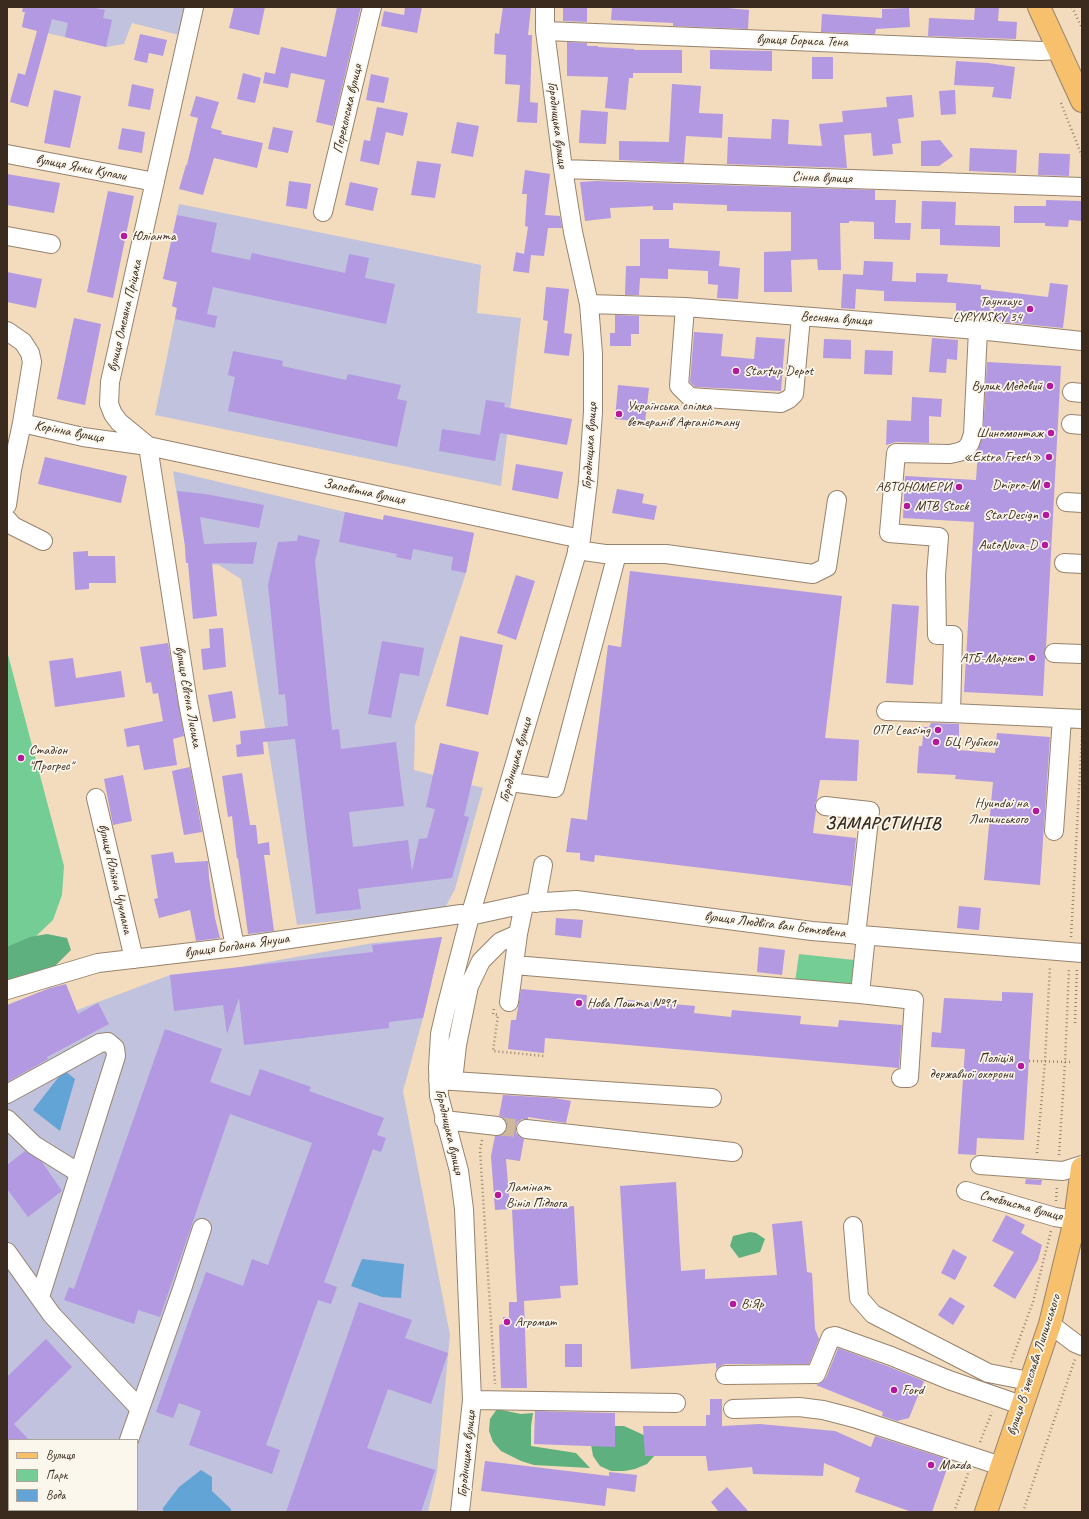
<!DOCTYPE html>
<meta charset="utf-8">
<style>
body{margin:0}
#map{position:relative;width:1089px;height:1519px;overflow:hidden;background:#f3dcbd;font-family:Caveat,sans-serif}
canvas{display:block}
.frame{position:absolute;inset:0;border:8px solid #3b2a1e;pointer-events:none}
.legend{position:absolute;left:8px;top:1439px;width:130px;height:72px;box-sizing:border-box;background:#fbf7ec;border:1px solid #aea59a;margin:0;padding:5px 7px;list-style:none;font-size:12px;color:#3b2a1e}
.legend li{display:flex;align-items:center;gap:8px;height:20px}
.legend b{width:20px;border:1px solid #aea59a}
</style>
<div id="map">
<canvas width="1089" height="1519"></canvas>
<div class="frame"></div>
<ul class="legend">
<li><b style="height:5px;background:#f7c06c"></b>Вулиця</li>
<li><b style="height:11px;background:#73cd94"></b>Парк</li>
<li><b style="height:11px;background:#62a4d6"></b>Вода</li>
</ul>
</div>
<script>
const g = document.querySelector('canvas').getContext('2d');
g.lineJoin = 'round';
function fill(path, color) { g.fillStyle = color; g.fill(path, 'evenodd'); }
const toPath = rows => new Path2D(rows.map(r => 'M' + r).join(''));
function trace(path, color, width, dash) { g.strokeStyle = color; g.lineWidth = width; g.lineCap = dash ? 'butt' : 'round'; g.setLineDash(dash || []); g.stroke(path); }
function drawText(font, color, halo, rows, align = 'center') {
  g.font = font + ' Caveat,sans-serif'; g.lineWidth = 3.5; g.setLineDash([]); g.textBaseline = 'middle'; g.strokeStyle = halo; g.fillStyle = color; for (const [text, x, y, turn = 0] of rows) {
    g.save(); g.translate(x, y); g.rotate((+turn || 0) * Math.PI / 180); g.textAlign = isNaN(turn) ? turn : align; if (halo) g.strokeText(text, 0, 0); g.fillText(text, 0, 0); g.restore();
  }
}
const industrial = toPath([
 [26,7,188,7,183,36,132,23,124,44,106,47,22,27],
 [179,204,481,265,477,313,521,318,501,486,155,415,177,308,172,306,177,282,163,279],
 [173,471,345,512,383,520,384,515,474,533,466,573,415,725,414,770,483,788,455,889,444,910,297,925,241,579,219,565,186,563,185,546],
 [442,937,423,1018,403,1091,450,1335,437,1472,428,1512,7,1512,7,1041,32,1027,170,975,235,968,373,943],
 [9,1440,137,1440,137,1510,9,1510]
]);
const green = toPath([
 [7,651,64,866,62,895,53,920,34,938,7,950],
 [799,954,854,960,851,987,795,982]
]);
const forest = toPath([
 [47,934,67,938,71,950,54,967,7,983,7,947,30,937],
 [750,1232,756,1233,765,1239,760,1252,739,1258,730,1246,733,1236],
 [497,1409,521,1414,533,1413,531,1426,531,1446,576,1453,590,1468,534,1465,521,1461,501,1451,493,1442,489,1431,490,1419],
 [612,1426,624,1426,646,1436,655,1455,647,1464,635,1469,624,1471,611,1471,600,1466,593,1456,591,1444]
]);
const water = toPath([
 [64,1070,75,1079,60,1131,33,1110],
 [362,1259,404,1264,401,1298,382,1297,351,1286],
 [201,1470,212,1477,212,1491,231,1509,231,1512,163,1512,163,1508,179,1487]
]);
const building = toPath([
 [23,7,90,7,105,10,103,18,112,20,106,47,65,37,68,23,52,19,28,107,10,102,18,73,25,75,37,31,22,27,25,12,22,12],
 [234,7,265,7,259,35,229,28],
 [337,7,361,7,333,126,316,122,325,80,291,73,288,88,263,83,265,72,275,74,281,47,326,57],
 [405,7,422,7,417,33,381,26,384,11,404,15],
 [503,7,531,7,528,35,532,35,530,102,538,103,537,123,517,122,520,85,505,84,506,55,494,54,495,33,499,34],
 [563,7,587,7,587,22,563,21],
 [612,7,717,7,749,10,748,29,673,26,673,23,611,20],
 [975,7,999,7,998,21,1017,22,1016,39,928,36,929,18,974,20],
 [909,8,910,27,876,29,875,34,821,32,822,14,882,18,882,9],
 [140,34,167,40,163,56,149,53,147,63,134,60],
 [567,42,587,43,587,46,598,46,598,47,634,49,634,50,682,50,682,73,633,73,633,78,629,78,626,110,605,108,608,77,567,76],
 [710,50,772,51,772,71,710,69],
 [812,57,833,57,833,79,812,79],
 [956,61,988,63,1015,67,1011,99,992,97,994,87,954,85],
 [243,73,261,78,255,103,237,99],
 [371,74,389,78,384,103,366,100],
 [132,84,154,89,150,110,128,106],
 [672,84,701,86,699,113,723,114,722,138,686,136,684,163,619,160,619,141,669,142],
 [54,90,81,96,70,148,44,143],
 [955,90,956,114,941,115,939,91],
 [912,95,914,117,898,119,901,143,892,144,893,154,873,156,871,133,844,135,847,168,727,164,728,137,771,139,772,119,789,120,788,144,822,146,819,124,843,122,842,111,887,107,886,97],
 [196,96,219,102,211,128,222,131,221,134,263,143,257,168,214,158,203,195,179,189,186,165,187,165,198,118,190,116],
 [377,107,408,113,403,136,386,132,379,165,360,161,364,140,370,141],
 [581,110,608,112,606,144,579,143],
 [457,122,479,126,473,157,451,153],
 [273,127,293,131,288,153,268,149],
 [122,128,145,132,142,153,118,149],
 [940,140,953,156,939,166,921,166,921,141],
 [970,148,1017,150,1016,173,969,171],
 [1039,153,1070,154,1069,176,1038,175],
 [417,161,441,164,435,198,411,195],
 [525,170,550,174,545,215,560,216,562,228,548,228,544,256,531,255,529,273,513,271,516,252,524,254,528,227,525,226,527,194,522,194],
 [7,174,60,183,54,213,7,205],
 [289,181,311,184,307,209,286,206],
 [596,181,875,190,875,200,896,200,895,223,911,223,910,240,874,239,874,222,849,221,849,223,840,223,841,270,818,270,817,259,791,260,792,292,764,292,764,252,791,251,791,212,727,211,727,205,673,203,673,210,653,210,653,206,610,208,611,218,585,221,580,182],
 [350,182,378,188,373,211,345,205],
 [108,191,134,196,113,298,87,292],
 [1046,200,1082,201,1082,221,1069,220,1068,227,1045,226,1045,223,1014,223,1014,206,1046,206],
 [922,201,956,202,955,225,1000,226,1000,247,940,245,940,229,921,229],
 [177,215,217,223,211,252,250,260,252,253,345,273,349,254,369,258,365,278,395,284,386,324,213,287,207,314,217,316,215,328,175,319,177,308,172,306,177,282,163,279],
 [640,239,669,239,669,248,720,251,719,266,740,268,738,299,717,298,718,285,708,284,708,271,668,269,668,279,640,278,639,295,625,295,626,266,640,266],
 [864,261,893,262,892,281,916,282,916,273,948,274,947,282,981,285,981,289,1048,297,1050,283,1068,285,1063,328,993,321,994,317,956,313,956,303,884,301,884,291,856,289,855,309,841,308,843,274,863,275],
 [7,272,42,279,36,308,7,302],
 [546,287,569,289,564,333,572,334,569,356,544,353,548,321,543,320],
 [615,315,639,316,639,334,631,334,631,346,610,346,610,333,615,333],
 [74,318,101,324,85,405,57,399],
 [694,332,723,334,721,356,754,359,756,337,785,339,781,391,695,387,690,382],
 [932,338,958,340,957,360,947,359,946,373,929,372],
 [824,339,851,340,851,359,823,358],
 [865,350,893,351,892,375,864,374],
 [233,351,283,361,282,366,346,380,348,374,401,385,397,399,407,401,397,447,228,411,235,377,228,375],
 [987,362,1061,366,1046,647,1044,652,1045,658,1043,696,964,692,974,522,903,518,905,476,976,480,978,450,983,434],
 [618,385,649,388,645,422,615,419],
 [912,397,942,399,941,417,929,416,929,443,896,442,886,445,887,420,911,421],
 [486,400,505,403,504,407,572,419,567,445,500,433,495,461,439,451,442,429,480,435],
 [45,457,127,476,121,503,38,484],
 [516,464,563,472,558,499,512,490],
 [617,489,644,494,642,503,657,506,654,520,612,513],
 [177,491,205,494,264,505,259,528,200,517,204,544,257,542,253,564,212,563,217,616,193,619,188,563,186,563,185,546],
 [345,512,383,520,384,515,474,533,466,573,451,570,453,557,413,549,411,560,396,557,397,554,339,542],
 [298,535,320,540,315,561,332,730,339,729,341,749,396,742,404,806,349,812,353,847,408,840,412,871,419,839,427,838,435,809,426,807,440,743,479,752,464,816,469,817,452,878,358,889,361,909,316,914,295,739,263,742,264,754,237,757,236,745,241,744,240,731,288,726,285,694,279,695,268,585,278,542,297,541],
 [88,551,88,556,115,556,116,583,89,583,89,589,75,590,73,552],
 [630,571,842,596,825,738,859,740,857,781,820,780,817,799,815,804,816,811,813,833,856,838,851,886,595,855,594,862,580,860,580,853,566,852,571,818,587,820,608,645,621,647],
 [516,575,535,581,516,640,497,633],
 [892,604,919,606,913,685,886,683],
 [223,628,226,667,203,670,201,649,210,648,209,629],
 [460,636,503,645,488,715,446,706],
 [382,641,424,648,419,676,400,673,391,718,368,714],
 [168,643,184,736,173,739,177,765,144,770,139,745,127,747,124,729,163,721,158,693,153,694,151,682,146,683,140,647],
 [73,658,76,678,121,671,125,697,55,707,49,661],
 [232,691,236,718,213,722,208,695],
 [931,723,959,724,959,750,995,753,997,733,1050,737,1040,885,984,880,993,782,955,779,956,775,917,773,919,746,922,746,924,727,929,727],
 [190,767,202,832,184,835,172,771],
 [242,773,250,825,256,825,258,844,269,842,270,855,264,855,274,931,248,934,238,858,237,859,232,816,228,817,222,776],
 [123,775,132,821,113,825,104,779],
 [173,852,175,863,208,861,209,878,215,918,220,938,196,941,190,910,159,918,154,899,158,898,151,855],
 [959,906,981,908,979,930,957,928],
 [556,918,583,920,581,938,555,935],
 [442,937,423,1018,389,1022,389,1028,244,1045,239,998,227,1034,223,1005,174,1011,170,975,373,952,372,945],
 [759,947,785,950,782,975,757,972],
 [66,984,78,1014,98,1003,109,1024,47,1057,48,1059,7,1082,7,1005,50,988],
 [521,989,587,995,586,1005,626,1008,627,1000,695,1006,694,1013,731,1017,732,1010,801,1016,800,1024,838,1027,839,1020,902,1025,899,1068,545,1038,544,1053,508,1049,511,1020,516,1020],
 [1002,992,1033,993,1024,1140,977,1138,976,1155,958,1154,965,1049,931,1047,932,1032,941,1033,944,998,1002,1001],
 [165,1029,222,1049,210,1082,250,1096,260,1069,311,1087,309,1091,384,1118,377,1135,386,1138,381,1152,373,1149,324,1282,337,1287,331,1304,318,1300,266,1445,280,1450,272,1474,189,1445,201,1411,179,1403,173,1418,156,1412,206,1272,243,1286,252,1259,268,1265,312,1143,230,1114,160,1317,138,1310,134,1324,64,1300,69,1287,74,1289],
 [503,1095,555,1098,571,1101,566,1123,528,1117,528,1119,522,1119,517,1123,516,1128,516,1133,520,1137,524,1139,520,1161,506,1159,510,1209,495,1210,491,1156,495,1136,502,1135,506,1132,507,1128,506,1121,504,1118,499,1116],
 [25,1151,42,1162,62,1191,28,1217,7,1189,7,1165],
 [1026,1179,1042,1180,1041,1185,1025,1184],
 [676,1182,681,1271,705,1269,705,1279,777,1275,772,1224,802,1221,807,1272,812,1273,815,1329,819,1339,809,1364,725,1364,720,1366,716,1369,716,1363,631,1369,620,1186],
 [574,1206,578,1285,560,1286,561,1298,524,1301,527,1388,501,1388,499,1325,503,1324,503,1317,509,1317,509,1302,517,1302,512,1210],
 [1006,1215,1025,1225,1021,1233,1042,1245,1038,1260,1015,1299,993,1286,1014,1252,992,1241],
 [953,1249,967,1257,955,1280,941,1273],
 [950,1297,965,1306,953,1325,938,1315],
 [359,1302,412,1320,405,1338,448,1353,431,1404,388,1389,367,1448,435,1470,421,1512,286,1512],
 [46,1339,72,1367,14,1424,29,1440,7,1440,7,1377],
 [565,1344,582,1344,582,1367,565,1367],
 [838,1348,887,1366,924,1381,909,1418,897,1421,882,1416,883,1412,816,1385,822,1382,826,1378],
 [710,1399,722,1399,722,1426,760,1424,835,1431,871,1447,875,1436,950,1460,932,1512,912,1512,855,1492,860,1478,824,1463,823,1476,753,1474,752,1467,708,1471,706,1456,645,1456,643,1426,706,1426,706,1415,710,1415],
 [535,1411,615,1413,615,1447,534,1444],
 [485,1461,609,1476,609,1472,637,1475,635,1492,607,1488,605,1506,481,1491],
 [727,1487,749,1512,719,1512,711,1502]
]);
const minorTunnel = toPath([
 [497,1126,526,1129]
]);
const path = toPath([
 [1072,7,1082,28],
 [1061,103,1082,156],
 [1071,937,1082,735],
 [494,1009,493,1014,498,1015,493,1051,544,1056],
 [1075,1023,1077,968],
 [1029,1061,1073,1062],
 [482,1140,480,1150,495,1384],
 [1037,1153,1045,1061,1050,966],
 [1059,1155,1065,1062,1069,968],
 [1056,1201,1057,1186],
 [1011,1362,1033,1302,1051,1231],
 [980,1442,992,1412],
 [954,1512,969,1471],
 [1023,1512,1075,1359]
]);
const minor = toPath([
 [545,31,1041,51,1060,50],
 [7,154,155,182],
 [563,169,1082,187],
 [323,212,372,7],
 [7,236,51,244],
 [589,304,685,307,978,330,1082,341],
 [685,307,679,386,690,397,781,403,789,399,794,394,801,317],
 [7,331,23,342,30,353,32,362,22,423,83,437,148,446,581,539],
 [1072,392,1082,393],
 [1071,424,1082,425],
 [147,445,119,422,113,414,109,404,110,382,194,7],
 [148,446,188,703,235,947],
 [1066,502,1082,503],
 [7,505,12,470,22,423],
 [7,519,13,526,43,541],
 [577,550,605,554,666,554,813,574,827,567,837,500],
 [1064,563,1082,564],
 [1054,653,1082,654],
 [886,711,951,713,1082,719],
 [951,713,953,635,937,635,936,575,939,537,889,533,896,453,950,454,959,452,966,449,970,443,973,434,978,330],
 [510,782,555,788,617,554],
 [96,798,134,959],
 [825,806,870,811,856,935],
 [1054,831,1062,718],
 [536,903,543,865],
 [865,945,860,994,914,1000,909,1078,901,1078],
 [514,965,860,994],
 [7,990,98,963,235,947,461,914,470,916,529,903,576,900,812,931,1082,953],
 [509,1002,518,934,524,905],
 [438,1080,712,1098],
 [453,1081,457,1045,469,986,481,961,500,942,518,934],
 [7,1094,100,1043,108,1042,115,1048,116,1056,40,1297],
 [7,1119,34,1145,79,1173],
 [444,1120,497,1126],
 [526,1129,733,1152],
 [980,1165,1063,1171,1082,1165],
 [966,1191,1055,1217,1075,1220],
 [853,1226,859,1298,873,1314,988,1373,1029,1381],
 [7,1252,52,1315,140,1409],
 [1050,1324,1075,1343,1082,1346],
 [725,1375,816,1374,831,1337,835,1336,891,1356,949,1380,1021,1405],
 [472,1400,676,1403],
 [733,1409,799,1407,823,1410,854,1418,1001,1466],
 [129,1440,182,1289,202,1228],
 [98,1512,99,1510],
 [460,1512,472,1400,464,1209,459,1171,439,1096,438,1068,440,1034,446,1008,470,916,581,539,588,482,593,412,593,354,589,304,573,232,563,169,545,31,545,7]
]);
const major = toPath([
 [1039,7,1082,101],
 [986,1512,1050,1324,1075,1220,1082,1168]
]);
const markers = [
 [124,236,4,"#b5179e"],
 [1030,309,4,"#b5179e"],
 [736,371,4,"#b5179e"],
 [1050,386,4,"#b5179e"],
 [619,414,4,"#b5179e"],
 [1051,433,4,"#b5179e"],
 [1049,457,4,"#b5179e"],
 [1047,485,4,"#b5179e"],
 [959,487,4,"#b5179e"],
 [907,506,4,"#b5179e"],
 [1046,515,4,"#b5179e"],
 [1045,545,4,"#b5179e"],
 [1032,658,4,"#b5179e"],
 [938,730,4,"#b5179e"],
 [936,742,4,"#b5179e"],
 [21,758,4,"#b5179e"],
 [1036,811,4,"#b5179e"],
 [579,1003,4,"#b5179e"],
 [1021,1066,4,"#b5179e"],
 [498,1195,4,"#b5179e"],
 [733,1304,4,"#b5179e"],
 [507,1322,4,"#b5179e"],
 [894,1390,4,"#b5179e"],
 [931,1465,4,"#b5179e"]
];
const streetNames = [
 ["вулиця Бориса Тена",802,41,2],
 ["Перекопська вулиця",348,109,-77],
 ["Городницька вулиця",557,125,83],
 ["вулиця Янки Купали",81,168,11],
 ["Сінна вулиця",822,178,2],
 ["вулиця Омеляна Пріцака",125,316,-77],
 ["Весняна вулиця",836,319,4],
 ["Корінна вулиця",69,432,11],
 ["Городницька вулиця",590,446,-86],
 ["Заповітна вулиця",364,492,12],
 ["вулиця Євгена Лисика",188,697,80],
 ["Городницька вулиця",516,760,-74],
 ["вулиця Юліяна Чучмана",115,879,77],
 ["вулиця Людвіга ван Бетховена",775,925,7],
 ["вулиця Богдана Януша",237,946,-8],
 ["Городницька вулиця",449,1132,77],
 ["Стеблиста вулиця",1021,1206,15],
 ["вулиця Вʼячеслава Липинського",1034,1365,-72],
 ["Городницька вулиця",467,1454,-84]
];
const poiNames = [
 ["Юліанта",132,236],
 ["Таунхаус",1022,301,"right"],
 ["LYPYNSKY 34",1022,317,"right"],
 ["Startup Depot",744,371],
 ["Вулик Медовий",1042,386,"right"],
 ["Українська спілка",627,406],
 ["ветеранів Афганістану",627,422],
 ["Шиномонтаж",1043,433,"right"],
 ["«Extra Fresh»",1041,457,"right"],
 ["Dnipro-M",1039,485,"right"],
 ["АВТОНОМЕРИ",951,487,"right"],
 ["MTB Stock",915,506],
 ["StarDesign",1038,515,"right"],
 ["AutoNova-D",1037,545,"right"],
 ["АТБ-Маркет",1024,658,"right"],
 ["OTP Leasing",930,730,"right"],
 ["БЦ Рубікон",944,742],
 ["Стадіон",29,750],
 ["\"Прогрес\"",29,766],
 ["Hyundai на",1028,803,"right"],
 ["Липинського",1028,819,"right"],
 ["Нова Пошта №91",587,1003],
 ["Поліція",1013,1058,"right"],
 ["державної охорони",1013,1074,"right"],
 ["Ламінат",506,1187],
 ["Вініл Підлога",506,1203],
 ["ВіЯр",741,1304],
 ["Агромат",515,1322],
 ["Ford",902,1390],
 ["Mazda",939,1465]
];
const districtNames = [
 ["ЗАМАРСТИНІВ",883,824]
];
fill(industrial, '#c1c2dd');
fill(green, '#73cd94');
fill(forest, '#5eb07e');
fill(water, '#62a4d6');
fill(building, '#b398e2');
trace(minorTunnel, '#ceb89d', 18, [18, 9]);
trace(minor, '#97836e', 20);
trace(major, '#97836e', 24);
trace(path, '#97836e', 2.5, [1, 3]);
trace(minor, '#fff', 18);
trace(major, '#f7c06c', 22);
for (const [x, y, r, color] of markers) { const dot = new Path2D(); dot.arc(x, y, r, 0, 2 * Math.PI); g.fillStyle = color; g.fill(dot); trace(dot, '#fbf7ec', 1.5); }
drawText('14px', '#3b2a1e', '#fbf7ec', streetNames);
drawText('14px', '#3b2a1e', '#fbf7ec', poiNames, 'left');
g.letterSpacing = '1px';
drawText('bold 18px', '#3b2a1e', '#fbf7ec', districtNames);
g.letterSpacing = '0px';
</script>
